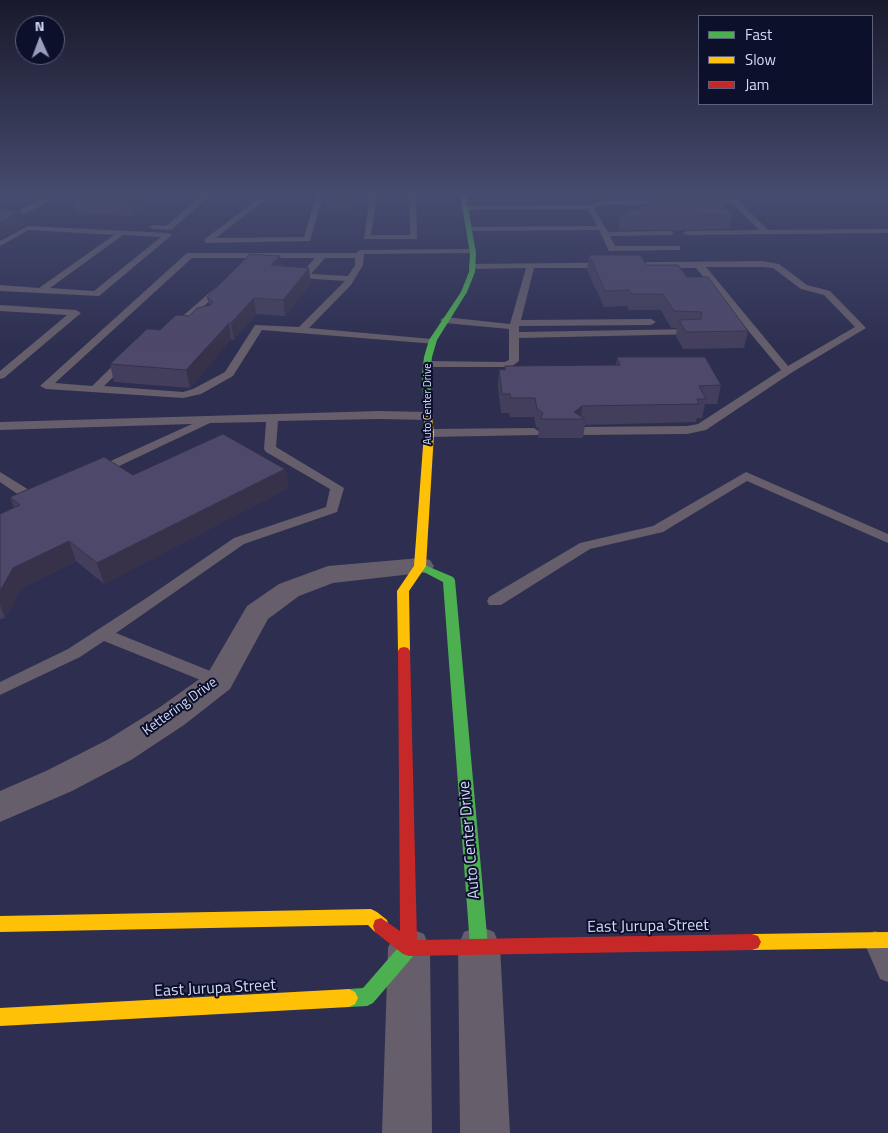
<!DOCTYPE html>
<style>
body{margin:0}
#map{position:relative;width:888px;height:1133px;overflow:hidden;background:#2d2e50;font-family:"Titillium Web",sans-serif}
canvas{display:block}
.legend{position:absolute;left:698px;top:15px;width:175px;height:90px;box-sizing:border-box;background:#0d102b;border:1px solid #5c617d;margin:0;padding:6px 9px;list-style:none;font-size:15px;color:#d3daf9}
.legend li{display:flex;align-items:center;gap:10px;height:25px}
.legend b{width:25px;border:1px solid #5c617d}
.north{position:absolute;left:15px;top:15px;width:50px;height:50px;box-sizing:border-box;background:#0d102b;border:1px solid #5c617d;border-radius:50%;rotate:358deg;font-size:14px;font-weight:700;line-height:20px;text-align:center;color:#d3daf9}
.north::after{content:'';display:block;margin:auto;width:18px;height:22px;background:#999ebe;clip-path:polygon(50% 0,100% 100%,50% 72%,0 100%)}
</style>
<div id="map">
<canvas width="888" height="1133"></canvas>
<ul class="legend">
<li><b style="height:6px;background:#4caf50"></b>Fast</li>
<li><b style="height:6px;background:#ffc107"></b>Slow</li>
<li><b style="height:6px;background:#c62828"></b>Jam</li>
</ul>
<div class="north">N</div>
</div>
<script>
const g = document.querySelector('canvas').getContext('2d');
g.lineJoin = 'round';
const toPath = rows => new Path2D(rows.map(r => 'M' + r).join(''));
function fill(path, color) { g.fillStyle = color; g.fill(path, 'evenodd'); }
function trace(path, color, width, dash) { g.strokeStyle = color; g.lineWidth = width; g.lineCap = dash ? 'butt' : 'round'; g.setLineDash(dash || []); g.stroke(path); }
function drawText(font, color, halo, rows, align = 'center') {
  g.font = font + ' "Titillium Web",sans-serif'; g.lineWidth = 4; g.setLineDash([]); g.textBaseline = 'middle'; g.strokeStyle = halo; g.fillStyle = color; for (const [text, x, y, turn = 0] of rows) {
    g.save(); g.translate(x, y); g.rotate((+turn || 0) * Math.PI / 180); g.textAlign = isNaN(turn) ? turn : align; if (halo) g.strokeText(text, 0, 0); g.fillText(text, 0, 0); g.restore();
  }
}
const lane = toPath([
 [45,195,53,195,42,206,12,219,0,218,0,214,8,215,36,202,45,195],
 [203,195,211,195,171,230,153,229,149,227,153,225,166,226,203,195],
 [263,195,271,195,216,238,304,237,316,195,323,195,310,241,205,243,205,239,263,195],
 [370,195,377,195,371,235,410,235,409,195,416,195,417,239,364,239,370,195],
 [737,199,768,230,888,229,888,233,687,235,683,233,687,231,759,230,732,203,701,204,697,202,701,200,737,199],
 [673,200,677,202,676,204,604,205,594,208,608,232,670,231,674,233,670,235,610,236,615,246,680,246,680,250,677,250,609,251,599,230,469,231,465,229,469,227,597,226,588,209,465,210,461,208,465,206,590,205,603,201,673,200],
 [28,226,168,233,172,235,99,296,0,291,0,285,39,288,114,235,29,230,0,246,0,241,28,226],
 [123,235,161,237,94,291,50,288,123,235],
 [475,249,476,251,472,253,364,254,363,265,351,285,309,328,432,339,436,340,436,344,262,330,233,376,201,394,183,398,46,389,40,386,187,253,356,253,360,250,475,249],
 [192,258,315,258,301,274,301,278,345,281,299,327,255,325,225,372,193,389,183,392,104,386,129,362,130,360,125,357,121,358,92,386,55,383,192,258],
 [325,258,355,258,355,265,348,276,311,274,325,258],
 [762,261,779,264,807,285,830,291,866,328,791,373,706,430,687,434,580,435,574,431,580,427,687,426,698,424,781,370,696,268,534,268,521,320,651,319,656,322,651,325,519,326,519,332,694,329,698,330,698,334,519,338,519,361,511,367,427,367,422,364,427,361,505,362,509,360,509,329,445,323,440,320,445,317,510,324,526,268,472,269,469,268,469,264,762,261],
 [706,267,762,267,773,268,801,289,824,295,855,327,788,366,706,267],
 [221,283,226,286,224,288,184,324,171,329,168,328,168,324,178,320,221,283],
 [0,305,76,310,81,313,4,378,0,379,0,371,67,315,0,311,0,305],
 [379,411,428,412,434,416,428,420,379,419,278,421,276,447,344,488,337,512,244,544,116,633,225,677,228,681,225,685,219,687,213,685,104,641,80,657,0,695,0,682,68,649,148,597,234,538,326,507,330,489,266,452,264,449,266,422,210,423,98,476,92,472,93,469,192,424,0,430,0,422,379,411],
 [534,428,540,432,538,435,429,437,423,433,429,429,534,428],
 [0,472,42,498,44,501,42,504,32,504,0,482,0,472],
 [746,472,888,534,888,543,747,481,663,532,590,549,501,605,489,605,487,601,489,597,580,543,653,526,746,472],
 [875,931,883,934,888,945,888,982,880,979,864,942,867,934,875,931]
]);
const street = toPath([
 [420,558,430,560,434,566,430,572,333,583,299,596,268,619,230,689,184,725,131,760,72,791,0,822,0,791,46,771,107,740,160,707,208,673,247,606,279,584,328,566,420,558],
 [479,926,494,932,500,946,510,1133,460,1133,458,946,464,932,479,926],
 [409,928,424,934,430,948,432,1133,382,1133,388,948,394,934,409,928]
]);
const fast = toPath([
 [460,195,466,195,476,253,475,272,467,292,437,340,432,357,430,375,432,417,428,420,424,417,422,375,424,357,429,340,461,292,469,272,470,253,460,195],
 [420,563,453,577,455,580,488,946,485,952,479,954,473,952,470,946,443,582,416,568,414,566,416,564,420,563],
 [409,940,415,942,418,948,415,954,373,1003,367,1006,349,1007,343,1004,340,998,343,992,349,989,363,988,403,942,409,940]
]);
const slow = toPath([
 [428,414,432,417,434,433,426,566,409,591,410,651,408,654,404,655,400,654,398,651,397,591,414,566,424,433,424,417,428,414],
 [371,909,377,912,387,920,389,926,387,932,381,934,375,932,368,925,0,932,0,916,371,909],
 [888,932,888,948,752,950,746,948,743,942,746,936,752,934,888,932],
 [349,989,355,992,358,998,355,1004,349,1007,0,1026,0,1008,349,989]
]);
const jam = toPath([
 [404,647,408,648,410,651,417,940,752,934,758,936,761,942,758,948,752,950,409,956,403,954,375,932,373,926,375,920,381,918,400,931,398,651,400,648,404,647]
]);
const wall = toPath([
 [327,195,357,195,356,203,350,203,349,211,327,211,326,198],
 [73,199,155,199,133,216,76,213],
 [732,215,729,229,683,230,618,230,620,216],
 [589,255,647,265,687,277,748,331,744,348,683,349,676,336,677,328,671,328,661,310,629,310,627,306,604,307,587,270],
 [280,256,281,266,311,283,285,316,256,314,234,340,231,339,190,388,114,382,110,364,160,330,209,305,207,297],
 [617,357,721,385,717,404,705,404,702,418,697,418,696,422,585,425,583,438,538,438,539,429,536,427,534,417,510,417,509,413,501,413,498,387,499,369,505,370,505,366,616,365],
 [285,469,288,488,104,584,76,561,21,589,5,618,0,619,0,514,14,508,10,497,133,475]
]);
const shadedWall = toPath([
 [141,195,154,195,155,199,133,216,130,202],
 [349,195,350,195,350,203,349,211],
 [21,211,25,225,0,239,0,222],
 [280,256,281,271,271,265],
 [309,268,311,283,285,316,283,300],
 [254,298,256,314,234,340,231,323],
 [229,323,231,339,190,388,186,370],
 [582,406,581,419,574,412],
 [285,469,288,488,104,584,97,563],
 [69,541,76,561,21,589,5,618,0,605,0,591,13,568]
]);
const building = toPath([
 [75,195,141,195,130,202,73,199,75,195],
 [327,195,349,195,348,198,326,198,327,195],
 [672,195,714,195,732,215,685,216,620,216,672,195],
 [0,210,21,211,0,222,0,210],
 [250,254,280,256,271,265,309,268,283,300,254,298,231,323,229,323,186,370,110,364,147,329,160,330,176,315,189,316,197,308,211,305,213,302,207,297,250,254],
 [589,255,640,255,647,265,678,265,687,277,708,277,748,331,686,332,679,320,701,319,702,312,674,311,663,294,631,294,629,290,605,291,589,255],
 [617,357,705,357,721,385,699,386,706,399,697,399,699,404,582,406,574,412,585,419,540,419,543,413,537,409,535,398,511,398,510,394,502,394,499,369,505,370,505,366,620,365,617,357],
 [223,434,285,469,97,563,69,541,13,568,0,591,0,514,20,505,10,497,104,457,133,475,223,434]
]);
const farStreetnames = [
 ["Auto Center Drive",428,404,-90]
];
const streetNames = [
 ["Kettering Drive",180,707,-36]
];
const nearStreetnames = [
 ["Auto Center Drive",470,840,-95],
 ["East Jurupa Street",648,927,-1],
 ["East Jurupa Street",215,989,-3]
];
fill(lane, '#665e6a');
fill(street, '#665e6a');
fill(fast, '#4caf50');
fill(slow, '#ffc107');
fill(jam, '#c62828');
fill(wall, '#433e5b');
fill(shadedWall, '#37324a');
fill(building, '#4e486a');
trace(building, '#37324a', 1);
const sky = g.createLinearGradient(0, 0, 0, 353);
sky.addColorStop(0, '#19192c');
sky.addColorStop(0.55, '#464c6f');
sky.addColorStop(1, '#464c6f00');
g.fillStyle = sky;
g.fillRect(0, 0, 888, 353);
drawText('11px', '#d3daf9', '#0d102b', farStreetnames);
drawText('14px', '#d3daf9', '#0d102b', streetNames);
drawText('16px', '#d3daf9', '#0d102b', nearStreetnames);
</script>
